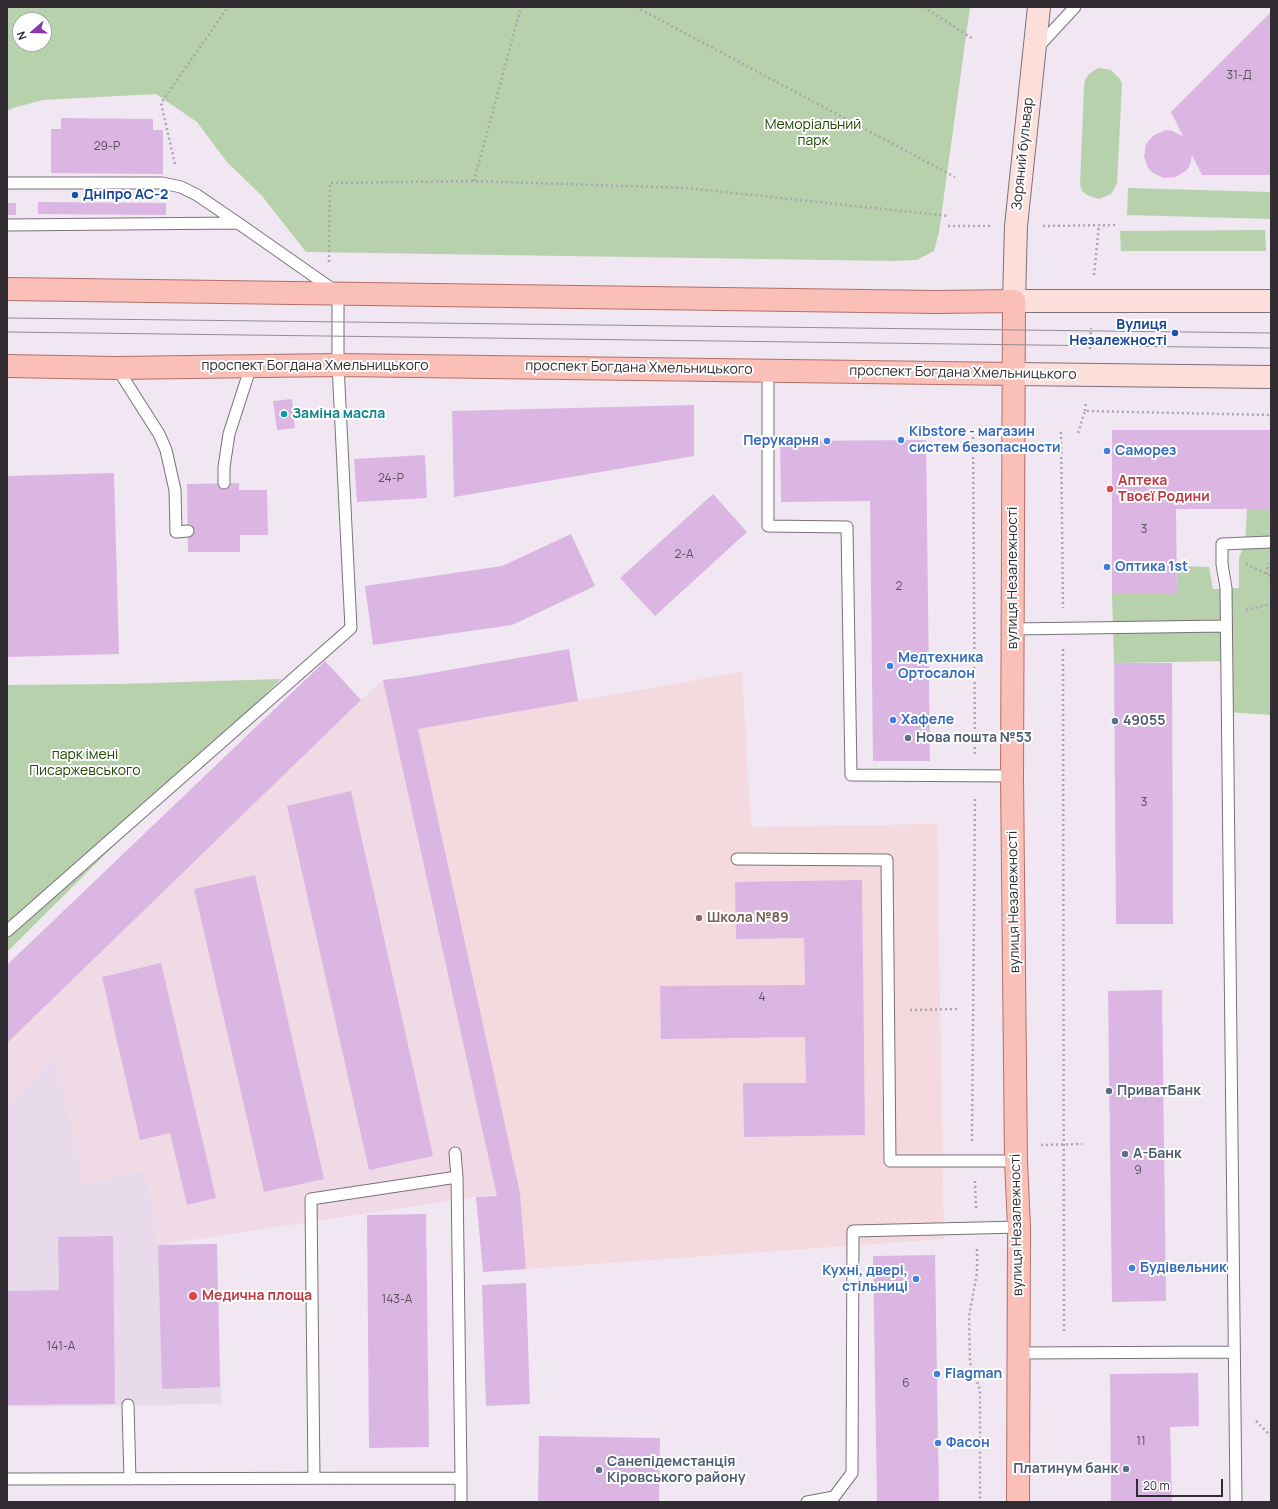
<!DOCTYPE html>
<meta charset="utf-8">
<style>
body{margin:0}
#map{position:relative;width:1278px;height:1509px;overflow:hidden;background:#f1e7f3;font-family:Manrope,sans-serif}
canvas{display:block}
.frame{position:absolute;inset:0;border:8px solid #302c31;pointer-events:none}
.north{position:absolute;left:12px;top:12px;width:40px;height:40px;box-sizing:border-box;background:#fff;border:1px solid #acabad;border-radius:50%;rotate:250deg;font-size:11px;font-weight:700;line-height:16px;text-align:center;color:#302c31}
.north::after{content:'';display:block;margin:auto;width:14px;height:18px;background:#8838a8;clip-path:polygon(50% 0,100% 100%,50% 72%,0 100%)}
.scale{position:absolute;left:1136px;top:1479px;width:87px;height:18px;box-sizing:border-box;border:2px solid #302c31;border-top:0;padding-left:5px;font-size:12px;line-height:14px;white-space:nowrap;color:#302c31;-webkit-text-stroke:3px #fff;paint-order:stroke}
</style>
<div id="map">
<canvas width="1278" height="1509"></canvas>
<div class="frame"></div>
<div class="north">N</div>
<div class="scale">20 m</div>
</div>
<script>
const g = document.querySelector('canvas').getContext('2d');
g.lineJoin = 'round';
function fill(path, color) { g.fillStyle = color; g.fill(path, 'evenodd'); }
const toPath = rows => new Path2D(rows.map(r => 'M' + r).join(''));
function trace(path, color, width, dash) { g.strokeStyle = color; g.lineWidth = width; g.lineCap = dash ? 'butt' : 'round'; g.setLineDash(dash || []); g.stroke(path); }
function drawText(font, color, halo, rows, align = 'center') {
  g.font = font + ' Manrope,sans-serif'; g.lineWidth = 4; g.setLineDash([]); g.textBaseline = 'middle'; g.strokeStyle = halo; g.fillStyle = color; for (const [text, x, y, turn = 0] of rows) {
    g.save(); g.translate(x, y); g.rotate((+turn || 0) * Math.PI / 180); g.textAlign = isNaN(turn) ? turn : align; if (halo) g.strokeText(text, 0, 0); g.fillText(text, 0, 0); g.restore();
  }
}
const built = toPath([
 [55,1056,84,1184,146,1170,158,1245,217,1244,221,1404,7,1407,7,1106]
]);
const industrial = toPath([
 [325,661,361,700,383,680,409,677,520,1193,476,1197,158,1245,146,1170,84,1184,55,1056,7,1106,7,965]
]);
const education = toPath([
 [742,672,751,827,937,824,944,1239,526,1269,520,1193,418,729]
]);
const green = toPath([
 [7,7,970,7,939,232,934,251,917,260,892,261,306,252,262,196,227,162,197,122,156,94,43,100,16,107,7,111],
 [20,20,44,20,44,44,20,44],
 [1099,68,1111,70,1120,79,1122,84,1117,184,1111,194,1099,199,1087,195,1082,191,1080,185,1084,86,1085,80,1088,75,1093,71],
 [1128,188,1271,192,1271,219,1127,215],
 [1265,230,1266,251,1121,251,1120,231],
 [1247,509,1271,509,1271,715,1227,712,1227,661,1114,663,1112,594,1177,594,1177,566,1209,567,1213,589,1239,588,1239,558,1245,543],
 [281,679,7,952,7,685,119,684]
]);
const building = toPath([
 [1271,12,1271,175,1202,175,1192,155,1190,165,1187,170,1176,177,1164,178,1153,173,1148,168,1144,157,1146,144,1150,139,1154,135,1166,130,1172,131,1183,136,1171,112],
 [61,118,153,119,153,130,163,130,163,174,51,173,51,129,61,129],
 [38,202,166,203,166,215,38,214],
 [7,203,16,203,16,215,7,215],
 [292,399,295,428,277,430,273,401],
 [694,405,694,456,454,497,452,411],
 [1112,430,1271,430,1271,509,1176,509,1177,594,1112,594],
 [926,440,930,761,873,761,870,501,781,502,780,441],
 [425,455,427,498,357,502,354,459],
 [114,473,119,654,7,657,7,476],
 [239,483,239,490,267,490,268,535,240,535,240,552,188,552,187,484],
 [713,494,747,532,655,616,620,578],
 [571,534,595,586,512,625,373,645,365,586,502,566],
 [569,649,578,701,418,729,520,1193,526,1269,483,1272,476,1197,497,1196,383,680,409,677],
 [325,661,361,700,7,1043,7,965],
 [1114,663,1172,663,1173,924,1116,924],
 [351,791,433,1156,369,1170,287,806],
 [255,875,324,1179,264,1192,194,889],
 [862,880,865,1135,744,1137,743,1083,806,1083,805,1037,661,1039,660,986,805,985,804,938,736,939,735,882],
 [161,963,216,1198,187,1205,170,1133,140,1140,102,977],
 [1162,990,1166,1301,1112,1302,1108,991],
 [426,1214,429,1447,369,1448,367,1215],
 [113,1236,115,1404,7,1405,7,1291,59,1290,58,1237],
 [217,1244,220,1387,162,1389,158,1245],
 [935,1255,939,1502,877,1502,873,1256],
 [526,1283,530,1404,486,1406,482,1285],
 [1198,1373,1199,1426,1170,1427,1172,1502,1111,1502,1110,1374],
 [539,1436,660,1438,659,1502,538,1502]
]);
const path = toPath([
 [636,7,955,177],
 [924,7,973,39],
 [175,164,161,103,228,7],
 [474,181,521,7],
 [948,226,990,226],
 [1043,226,1118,225],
 [329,262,330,183,474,181,687,188,949,216],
 [1094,275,1099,225],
 [1090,349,1091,328],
 [1085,411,1086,401],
 [973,432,975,755],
 [1061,432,1063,608],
 [1078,433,1085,411,1271,415],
 [1246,564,1271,576],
 [1267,574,1268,563],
 [1246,610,1271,604],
 [1063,649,1064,1332],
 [910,1010,958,1009],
 [972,1141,975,796],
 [1041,1145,1082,1144],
 [975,1181,976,1208],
 [977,1249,977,1273,969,1316,970,1363,980,1390,980,1502],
 [1256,1421,1271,1436]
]);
const lane = toPath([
 [1037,48,1075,7],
 [7,183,162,183,181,187,197,195,238,223],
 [7,225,238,223,338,293,338,365,351,628,7,931],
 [117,368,159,434,166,450,175,490,176,532,188,531],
 [768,370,768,526,847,527,851,775,1012,776],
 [224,483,224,467,229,434,251,366],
 [1013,629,1226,626],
 [737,859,887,860,890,1161,1016,1161],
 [455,1153,457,1177,461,1478],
 [1018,1353,1234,1352],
 [128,1405,130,1479],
 [314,1478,311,1199,457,1177],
 [7,1479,461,1478,461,1502],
 [807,1502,834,1497,852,1473,853,1231,1019,1227],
 [1236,1502,1226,588,1222,564,1222,544,1271,542]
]);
const secondary = toPath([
 [1039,7,1016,226,1014,301,1271,301],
 [1014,374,1271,377]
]);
const primary = toPath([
 [7,289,936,302,1014,301,1012,776,1016,1161,1019,1227,1018,1502],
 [7,366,117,368,338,365,1014,374]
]);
const tram = toPath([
 [7,318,1271,333],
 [7,332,1271,348]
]);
const markers = [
 [75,195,4,"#1a4fb4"],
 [1175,333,4,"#1a4fb4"],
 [284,414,4,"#0f9aa8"],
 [901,440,4,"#3f7fe0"],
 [827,441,4,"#3f7fe0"],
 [1107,451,4,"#3f7fe0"],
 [1110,489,4,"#e0444e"],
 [1107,567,4,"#3f7fe0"],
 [890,666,4,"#3f7fe0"],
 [893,720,4,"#3f7fe0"],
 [1115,721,4,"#5c6f8a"],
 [908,738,4,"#5c6f8a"],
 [699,918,4,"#8d6e63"],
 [1109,1091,4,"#5c6f8a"],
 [1125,1154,4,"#5c6f8a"],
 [1132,1268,4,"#3f7fe0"],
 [916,1279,4,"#3f7fe0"],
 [193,1296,5,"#e0444e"],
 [937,1374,4,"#3f7fe0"],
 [938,1443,4,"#3f7fe0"],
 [1126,1469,4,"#5c6f8a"],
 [599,1470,4,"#5c6f8a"]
];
const numberNames = [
 ["31-Д",1239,76],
 ["29-Р",107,147],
 ["24-Р",391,479],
 ["3",1144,530],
 ["2-А",684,555],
 ["2",899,587],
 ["3",1144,803],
 ["4",762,998],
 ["9",1138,1171],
 ["143-А",397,1300],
 ["141-А",61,1347],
 ["6",906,1384],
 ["11",1141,1442]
];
const parkNames = [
 ["Меморіальний",813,125],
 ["парк",813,141],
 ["парк імені",85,755],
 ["Писаржевського",85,771]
];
const streetNames = [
 ["Зоряний бульвар",1023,154,-84],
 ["проспект Богдана Хмельницького",315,366],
 ["проспект Богдана Хмельницького",639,368,1],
 ["проспект Богдана Хмельницького",963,373,1],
 ["вулиця Незалежності",1013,578,-90],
 ["вулиця Незалежності",1014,902,-91],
 ["вулиця Незалежності",1017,1225,-91]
];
const transitNames = [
 ["Дніпро АС-2",83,195],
 ["Вулиця",1167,325,"right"],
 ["Незалежності",1167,341,"right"]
];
const cultureNames = [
 ["Заміна масла",292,414]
];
const shopNames = [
 ["Kibstore - магазин",909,432],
 ["систем безопасности",909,448],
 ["Перукарня",819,441,"right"],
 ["Саморез",1115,451],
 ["Оптика 1st",1115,567],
 ["Медтехника",898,658],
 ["Ортосалон",898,674],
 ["Хафеле",901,720],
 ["Будівельник",1140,1268],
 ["Кухні, двері,",908,1271,"right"],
 ["стільниці",908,1287,"right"],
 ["Flagman",945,1374],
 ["Фасон",946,1443]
];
const healthNames = [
 ["Аптека",1118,481],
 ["Твоєї Родини",1118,497],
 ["Медична площа",202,1296]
];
const serviceNames = [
 ["49055",1123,721],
 ["Нова пошта №53",916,738],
 ["ПриватБанк",1117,1091],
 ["А-Банк",1133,1154],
 ["Санепідемстанція",607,1462],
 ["Кіровського району",607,1478],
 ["Платинум банк",1118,1469,"right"]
];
const educationNames = [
 ["Школа №89",707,918]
];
fill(built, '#e8d9eb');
fill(industrial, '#f0dae6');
fill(education, '#f4d9de');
fill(green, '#b8d1ad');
fill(building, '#dbb6e2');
trace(lane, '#7a717b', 13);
trace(secondary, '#7a717b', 24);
trace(primary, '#b17069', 24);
trace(path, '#aca4ad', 2.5, [2, 3]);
trace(lane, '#fff', 11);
trace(secondary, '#fcdfdb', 22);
trace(primary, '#fabfb7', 22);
trace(tram, '#938c95', 1);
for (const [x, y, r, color] of markers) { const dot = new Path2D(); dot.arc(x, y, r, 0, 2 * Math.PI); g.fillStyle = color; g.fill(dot); trace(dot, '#fff', 1.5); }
drawText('12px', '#5b4e5d', null, numberNames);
drawText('14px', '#214803', '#fff', parkNames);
drawText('14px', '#302c31', '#fff', streetNames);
drawText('bold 14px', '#164399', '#fff', transitNames, 'left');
drawText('bold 14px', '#0d838f', '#fff', cultureNames, 'left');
drawText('bold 14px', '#366cbe', '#fff', shopNames, 'left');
drawText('bold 14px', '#be3a42', '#fff', healthNames, 'left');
drawText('bold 14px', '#4e5e75', '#fff', serviceNames, 'left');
drawText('bold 14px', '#785e54', '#fff', educationNames, 'left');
</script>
